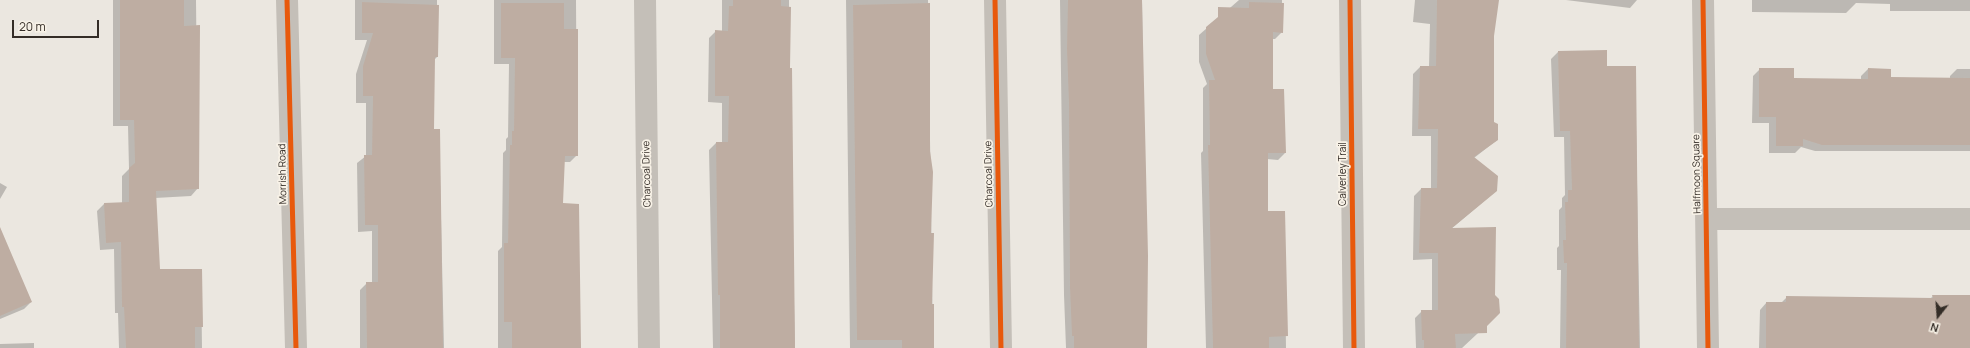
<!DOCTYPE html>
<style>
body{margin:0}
#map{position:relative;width:1970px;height:348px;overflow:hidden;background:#ebe7e0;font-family:Manrope,sans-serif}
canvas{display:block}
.north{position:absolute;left:1918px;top:296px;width:40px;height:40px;-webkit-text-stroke:3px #f8f2e7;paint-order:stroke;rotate:197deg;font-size:11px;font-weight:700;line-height:16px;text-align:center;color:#342d27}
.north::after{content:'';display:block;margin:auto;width:14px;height:18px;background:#342d27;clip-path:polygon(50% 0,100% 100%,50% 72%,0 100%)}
.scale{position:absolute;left:12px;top:20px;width:87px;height:18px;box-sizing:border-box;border:2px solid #342d27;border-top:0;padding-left:5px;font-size:12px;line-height:14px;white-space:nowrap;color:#342d27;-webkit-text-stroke:3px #f8f2e7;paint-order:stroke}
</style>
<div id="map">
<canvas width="1970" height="348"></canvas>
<div class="north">N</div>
<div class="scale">20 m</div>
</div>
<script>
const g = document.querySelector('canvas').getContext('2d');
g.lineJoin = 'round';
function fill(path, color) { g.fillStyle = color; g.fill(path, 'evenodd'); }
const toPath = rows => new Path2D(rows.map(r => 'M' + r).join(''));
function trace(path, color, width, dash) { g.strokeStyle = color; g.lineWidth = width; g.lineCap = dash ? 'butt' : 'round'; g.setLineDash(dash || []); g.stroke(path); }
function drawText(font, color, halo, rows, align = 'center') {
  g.font = font + ' Manrope,sans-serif'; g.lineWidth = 3.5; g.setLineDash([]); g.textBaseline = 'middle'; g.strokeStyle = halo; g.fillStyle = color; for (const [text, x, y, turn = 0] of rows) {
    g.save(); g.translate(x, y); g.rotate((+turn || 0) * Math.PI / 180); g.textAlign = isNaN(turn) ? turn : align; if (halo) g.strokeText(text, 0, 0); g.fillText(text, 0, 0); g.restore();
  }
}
const shadow = toPath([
 [113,0,196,0,198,188,191,196,155,198,159,270,201,270,202,348,119,348,118,313,115,313,114,249,100,250,97,211,104,204,122,203,122,176,129,169,128,126,113,126],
 [355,0,437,0,437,57,434,60,433,130,439,130,444,348,360,348,360,290,367,283,372,283,372,231,358,232,357,163,366,156,366,103,356,103,356,74,367,40,355,40],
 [494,0,576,0,577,155,570,162,563,162,562,204,581,348,498,348,498,251,502,247,503,153,506,150,506,139,508,137,509,64,494,64],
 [722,0,789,0,789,69,795,348,713,348,709,150,716,143,722,143,722,103,708,102,709,38,716,31,722,31],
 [846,0,928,0,933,348,850,348],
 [1060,0,1142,0,1147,348,1066,348,1064,295],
 [1239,0,1282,0,1282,32,1275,39,1272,39,1272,90,1285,153,1278,160,1267,159,1267,212,1284,212,1286,348,1206,348,1201,153,1203,151,1203,88,1207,84,1199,62,1199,35],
 [1415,0,1498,0,1493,36,1493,123,1497,140,1474,158,1496,191,1451,229,1492,320,1462,348,1416,348,1415,318,1422,311,1432,311,1432,259,1413,260,1414,196,1421,189,1431,189,1431,136,1412,136,1413,74,1420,67,1429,67,1430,24,1413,22],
 [1566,0,1637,0,1630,8],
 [1752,0,1970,0,1970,11,1890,11,1890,4,1856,3,1846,13,1752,12],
 [1606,51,1606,67,1636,123,1640,348,1560,348,1561,270,1557,270,1557,248,1559,246,1559,210,1562,207,1562,198,1565,195,1564,137,1554,137,1551,59,1558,52],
 [1760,69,1793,79,1861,80,1861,76,1868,69,1890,70,1890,78,1950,79,1950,76,1957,69,1970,69,1970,151,1815,151,1801,147,1795,153,1769,153,1769,123,1752,123,1753,76],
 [0,183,7,187,0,199],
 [0,257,31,302,24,309,0,319],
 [1933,296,1970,296,1970,348,1759,348,1760,310,1767,302,1781,303,1787,297,1930,299],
 [34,343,34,348,0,348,0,344]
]);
const building = toPath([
 [120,0,184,0,184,26,200,25,199,189,156,191,160,269,202,269,203,327,195,327,195,348,126,348,124,307,122,307,121,242,106,243,104,203,129,202,129,168,135,163,134,120,120,120],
 [733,0,781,0,781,6,791,7,790,68,792,68,795,348,720,348,720,295,718,295,716,142,728,142,729,96,715,96,715,30,728,31,729,6,733,6],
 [1068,0,1142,0,1148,256,1147,348,1074,348,1074,336,1072,336,1070,287,1069,104,1067,49],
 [1437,0,1499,0,1494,36,1494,122,1498,124,1498,140,1474,157,1498,176,1497,191,1452,228,1496,227,1495,295,1499,299,1500,313,1487,326,1487,333,1455,334,1456,348,1424,348,1424,340,1422,340,1421,310,1438,310,1438,253,1419,253,1421,188,1437,188,1438,129,1418,129,1420,66,1436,66],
 [362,2,439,5,438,57,435,57,434,129,440,129,443,348,367,348,366,282,378,282,378,225,365,225,364,155,372,155,373,96,363,96,363,66,373,33,362,33],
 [1249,2,1284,3,1283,33,1273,32,1273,89,1284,89,1286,153,1268,153,1268,211,1285,211,1288,336,1269,337,1269,348,1213,348,1208,145,1210,145,1209,80,1215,80,1206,54,1206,27,1218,17,1218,7,1249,8],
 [501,3,564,3,564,29,578,29,578,156,565,156,563,203,579,204,581,348,512,348,512,322,504,322,504,243,508,243,510,145,512,145,512,131,514,131,515,58,501,58],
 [930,3,930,151,933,172,931,233,934,233,932,304,934,304,934,348,902,348,902,340,857,340,853,5],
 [1607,50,1607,66,1636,66,1639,348,1566,348,1567,263,1564,263,1563,240,1566,240,1565,202,1568,202,1568,190,1572,190,1570,131,1560,131,1558,51],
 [1759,68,1794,68,1794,78,1868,79,1868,68,1891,69,1891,77,1970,78,1970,145,1822,145,1803,139,1803,146,1776,146,1776,117,1759,117],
 [0,227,32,302,0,316],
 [1932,295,1970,295,1970,348,1766,348,1766,302,1786,302,1786,296,1933,298]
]);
const street = toPath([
 [287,0,296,348],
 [645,0,649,348],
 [995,0,1001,348],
 [1350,0,1354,348],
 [1703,0,1708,348],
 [1707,219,1970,219]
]);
const cycleway = toPath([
 [287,0,296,348],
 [995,0,1001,348],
 [1350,0,1354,348],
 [1703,0,1708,348]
]);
const streetNames = [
 ["Morrish Road",283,174,-91],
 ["Charcoal Drive",647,174,-91],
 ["Charcoal Drive",989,174,-91],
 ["Calverley Trail",1343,174,-90],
 ["Halfmoon Square",1697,174,-91]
];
fill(shadow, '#0003');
fill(building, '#beada2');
trace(street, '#c4bfb8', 22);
trace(cycleway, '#e8590c', 5);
drawText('10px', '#342d27', '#f8f2e7', streetNames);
</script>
